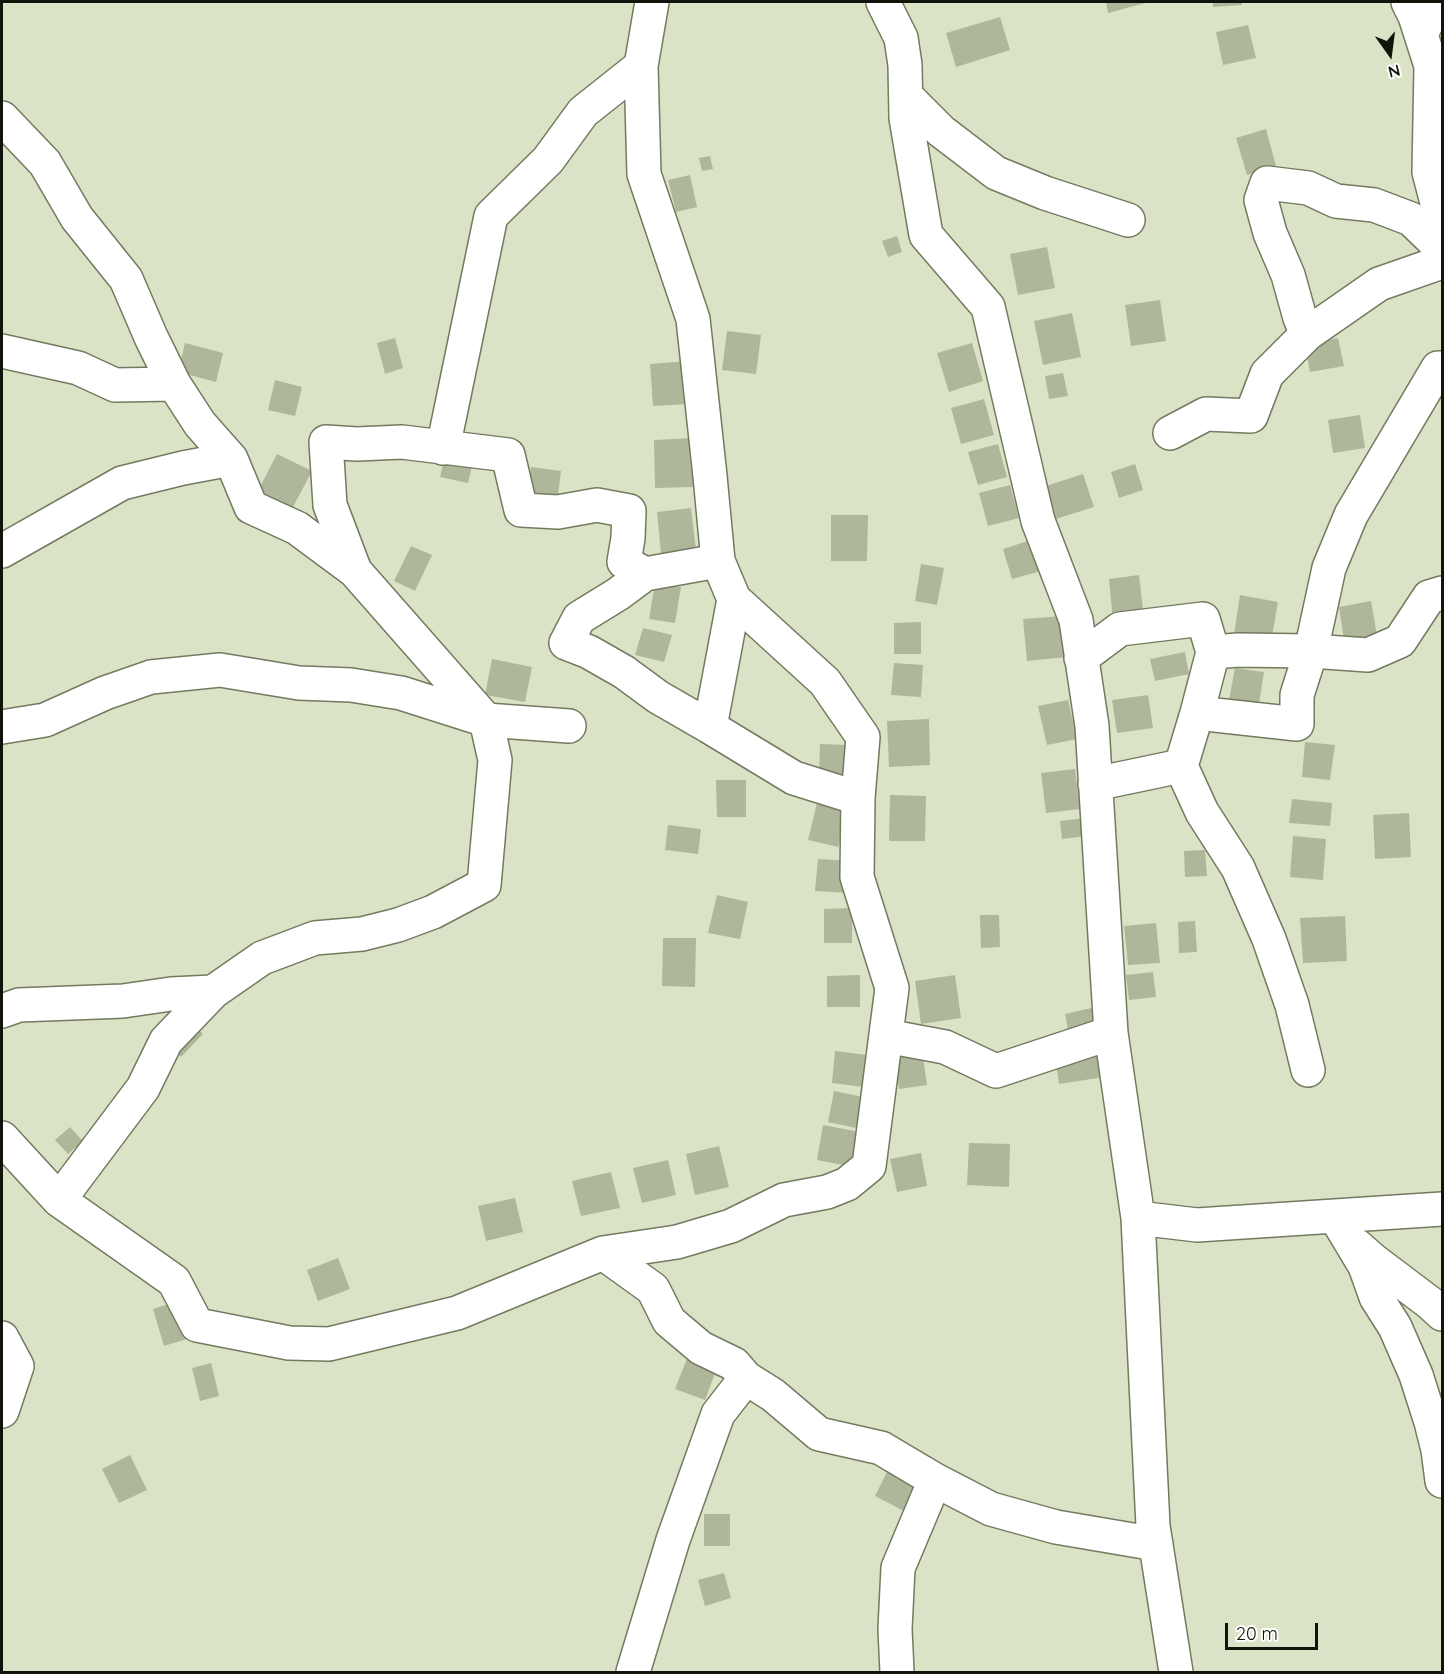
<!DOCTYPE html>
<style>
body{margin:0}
#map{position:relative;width:1444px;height:1674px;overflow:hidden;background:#dbe3c6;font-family:Quicksand,sans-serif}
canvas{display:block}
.frame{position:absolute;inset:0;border:3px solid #11140a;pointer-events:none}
.north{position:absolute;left:1360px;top:24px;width:60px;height:60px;-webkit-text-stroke:4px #fff;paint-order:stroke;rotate:166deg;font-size:16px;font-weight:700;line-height:24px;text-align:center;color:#11140a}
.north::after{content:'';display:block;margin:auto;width:21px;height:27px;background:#11140a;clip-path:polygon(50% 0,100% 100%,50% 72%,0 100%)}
.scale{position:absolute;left:1225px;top:1623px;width:93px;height:27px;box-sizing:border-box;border:3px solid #11140a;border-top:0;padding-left:8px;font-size:18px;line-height:21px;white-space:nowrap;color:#11140a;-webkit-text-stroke:4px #fff;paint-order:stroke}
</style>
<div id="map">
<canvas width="1444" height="1674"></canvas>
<div class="frame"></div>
<div class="north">N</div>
<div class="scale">20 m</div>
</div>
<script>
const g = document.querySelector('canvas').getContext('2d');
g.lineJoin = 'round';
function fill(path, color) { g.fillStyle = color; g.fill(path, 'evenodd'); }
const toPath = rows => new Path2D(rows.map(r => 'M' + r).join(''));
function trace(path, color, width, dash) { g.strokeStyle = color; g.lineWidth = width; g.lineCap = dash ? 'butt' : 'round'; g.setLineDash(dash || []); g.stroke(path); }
const building = toPath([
 [1106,2,1149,2,1108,13],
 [1213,2,1242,2,1242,5,1213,7],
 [1000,17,1010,50,956,67,946,33],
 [1248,25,1256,58,1223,65,1216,32],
 [1266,129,1276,166,1247,175,1236,138],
 [710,156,713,169,702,171,699,158],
 [690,175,697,207,676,212,668,180],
 [897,236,902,252,888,257,882,241],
 [1047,247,1055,288,1018,295,1010,254],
 [1160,300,1166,341,1131,346,1125,305],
 [1072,313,1081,357,1043,365,1034,321],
 [727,331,761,335,756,374,722,370],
 [395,338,403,368,385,374,377,343],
 [1338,338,1344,366,1310,372,1305,345],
 [185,343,223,353,216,382,178,372],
 [972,343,983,381,949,392,937,353],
 [687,361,689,404,653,406,650,364],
 [1063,373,1068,396,1049,399,1045,376],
 [275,380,302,387,295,416,268,410],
 [984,399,994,435,961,444,951,408],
 [1360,415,1365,448,1333,453,1328,420],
 [693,438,694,487,655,488,654,440],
 [998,444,1007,477,978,485,968,452],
 [277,454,312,471,292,509,258,491],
 [445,456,473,462,468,483,440,477],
 [1135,464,1143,490,1119,498,1111,472],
 [531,467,561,471,557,503,526,499],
 [1083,474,1094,507,1056,519,1046,486],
 [1010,485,1019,518,988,526,979,493],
 [691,508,696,550,661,554,657,512],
 [831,515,868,515,867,561,831,561],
 [1031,540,1041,571,1012,579,1003,549],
 [411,546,432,555,415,591,394,581],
 [921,564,944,568,937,605,915,601],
 [1139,575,1144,618,1113,621,1109,579],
 [655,583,681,587,675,623,649,619],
 [1240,595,1278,602,1271,642,1234,635],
 [1371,601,1378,641,1345,646,1339,607],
 [1063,616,1067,657,1027,661,1023,619],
 [921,622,921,654,894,654,894,623],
 [643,628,672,635,664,662,635,655],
 [1185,652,1189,674,1155,681,1150,659],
 [492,659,532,667,525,702,485,695],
 [894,663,923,665,921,697,891,695],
 [1235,668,1264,672,1258,710,1228,705],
 [1148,695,1153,728,1117,733,1112,700],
 [1068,700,1077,739,1047,745,1038,706],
 [929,719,930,765,889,767,887,721],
 [1305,742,1335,745,1330,780,1302,777],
 [820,744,845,745,844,776,819,775],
 [1075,769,1080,809,1046,813,1041,773],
 [716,780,746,780,746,817,717,817],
 [890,795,926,796,925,841,889,841],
 [1292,799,1332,803,1330,826,1289,823],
 [817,803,848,811,838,847,808,840],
 [1409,813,1411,857,1375,859,1373,815],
 [1085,818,1087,836,1062,839,1060,821],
 [668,825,701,829,698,854,665,850],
 [1293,836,1326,839,1323,880,1290,877],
 [1205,850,1207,876,1185,877,1184,851],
 [818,859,851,861,849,893,815,891],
 [717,895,748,902,740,939,708,933],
 [852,908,852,943,824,943,824,909],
 [980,915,999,915,1000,947,981,948],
 [1345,916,1347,961,1303,963,1300,918],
 [1195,921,1197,952,1179,953,1178,922],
 [1156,923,1160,963,1128,965,1124,926],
 [663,938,696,938,695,987,662,986],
 [1153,972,1156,997,1129,1000,1126,975],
 [860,975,860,1007,827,1007,827,976],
 [955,975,961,1018,921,1024,915,981],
 [1096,1007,1102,1033,1070,1040,1065,1014],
 [192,1024,203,1034,181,1057,171,1047],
 [1106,1048,1111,1076,1059,1084,1055,1056],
 [835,1051,867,1055,864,1087,832,1083],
 [922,1051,927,1085,899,1089,894,1056],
 [834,1091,863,1097,856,1128,828,1122],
 [823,1125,860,1132,853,1167,817,1160],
 [70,1127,83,1141,68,1154,55,1140],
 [969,1143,1010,1144,1009,1187,967,1185],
 [719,1146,729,1187,695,1195,686,1154],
 [921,1153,927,1186,897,1192,890,1159],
 [668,1160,676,1195,642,1203,633,1168],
 [611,1172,620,1208,581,1216,572,1181],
 [515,1198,523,1232,486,1241,478,1206],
 [338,1258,350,1289,318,1301,307,1270],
 [175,1302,187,1339,164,1346,153,1309],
 [688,1356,717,1368,705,1400,675,1389],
 [211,1363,219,1396,200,1401,192,1368],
 [130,1455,147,1490,119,1503,102,1469],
 [890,1466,920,1481,904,1511,875,1496],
 [704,1514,730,1514,730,1546,704,1546],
 [724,1573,731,1598,705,1606,698,1580]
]);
const minor = toPath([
 [883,2,901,38,905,65,906,118,926,235,988,307,1038,521,1076,620,1092,726,1111,1033,1138,1218,1153,1526,1176,1672],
 [1408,2,1415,16,1431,66,1429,172,1442,222],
 [1421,34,1437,2],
 [906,96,941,131,996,173,1045,193,1128,220],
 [2,118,45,163,77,218,126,279,151,337,174,384,200,424,231,459,251,507,297,528,355,571],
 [1442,249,1411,219,1374,205,1336,201,1308,188,1267,183,1261,200,1270,233,1288,275,1300,318,1307,334,1379,284,1442,262],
 [2,351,78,368,115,385,174,384],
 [1442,368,1438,368,1351,515,1329,568,1311,651,1368,655,1400,641,1429,597,1442,593],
 [1170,433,1206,414,1251,416,1267,374,1307,334],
 [443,448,491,216,548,160,583,112,641,66],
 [2,551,122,483,183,468,231,459],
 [645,574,618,594,579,618,566,643,589,652,624,672,658,697,710,727,734,599],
 [1081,658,1120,629,1203,619,1213,652,1197,713],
 [569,726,486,720,355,571,330,505,326,442,357,444,402,442,508,455,521,510,558,512,597,505,629,511,628,538,624,562,645,574,718,561],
 [2,727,45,720,105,693,151,677,220,670,299,683,351,685,401,693,486,720,495,760,484,885,433,912,398,925,362,934,315,938,262,958,213,992,171,994,123,1001,19,1005,2,1011],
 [710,727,794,778,858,798],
 [1181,766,1197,713,1297,724,1297,695,1311,651,1238,650,1213,652],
 [1095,784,1181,766,1202,812,1238,868,1269,939,1292,1005,1308,1070],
 [886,1036,945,1047,996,1071,1111,1033],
 [2,1138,59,1200,174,1281,197,1325,289,1343,329,1344,457,1313,603,1253,677,1242,731,1226,784,1200,827,1192,847,1184,869,1166,892,988,857,877,858,798,863,737,825,682,734,599,718,561,710,476,693,319,644,174,641,66,652,2],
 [59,1200,143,1088,166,1041,213,992],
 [1335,1216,1365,1266,1376,1297,1395,1327,1416,1375,1431,1422,1438,1450,1442,1481],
 [1138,1218,1197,1225,1442,1209],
 [1357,1246,1373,1260,1430,1303,1442,1314],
 [603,1253,653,1289,669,1321,701,1348,734,1364,746,1378,773,1395,819,1434,881,1448,935,1480,991,1509,1056,1527,1156,1544],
 [2,1338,17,1366,2,1411],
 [633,1672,673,1540,718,1414,746,1378],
 [897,1672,895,1629,898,1568,935,1480]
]);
fill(building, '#afb79b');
trace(minor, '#737a60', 36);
trace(minor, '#fff', 33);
</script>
